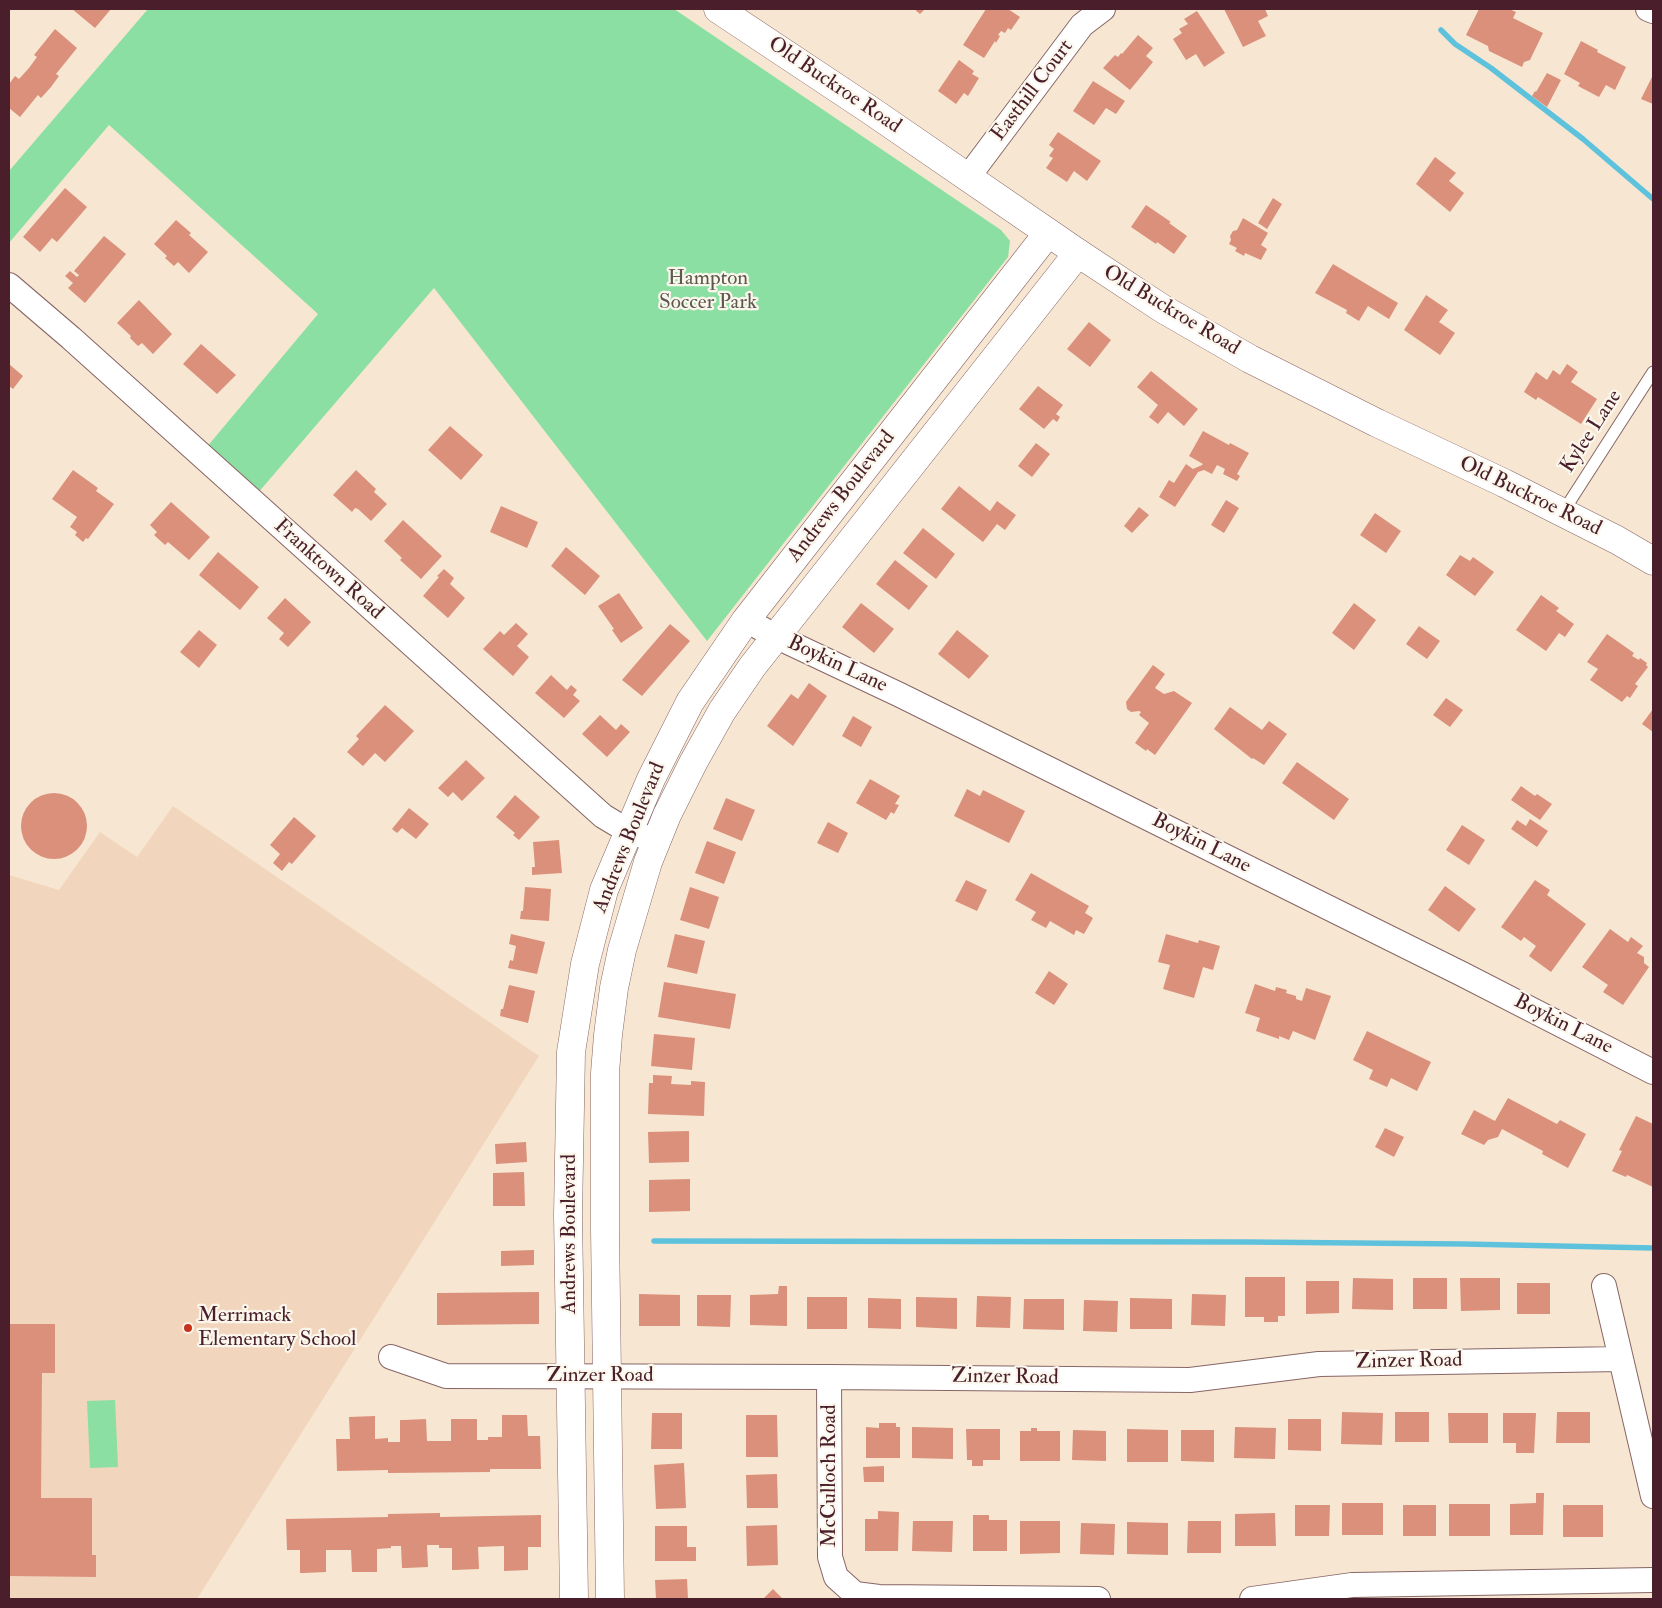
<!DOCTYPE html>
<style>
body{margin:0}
#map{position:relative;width:1662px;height:1608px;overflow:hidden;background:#f7e7d2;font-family:"IM FELL Double Pica",serif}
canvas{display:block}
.frame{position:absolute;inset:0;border:10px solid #4a1f2b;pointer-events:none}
</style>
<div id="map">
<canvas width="1662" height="1608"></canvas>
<div class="frame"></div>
</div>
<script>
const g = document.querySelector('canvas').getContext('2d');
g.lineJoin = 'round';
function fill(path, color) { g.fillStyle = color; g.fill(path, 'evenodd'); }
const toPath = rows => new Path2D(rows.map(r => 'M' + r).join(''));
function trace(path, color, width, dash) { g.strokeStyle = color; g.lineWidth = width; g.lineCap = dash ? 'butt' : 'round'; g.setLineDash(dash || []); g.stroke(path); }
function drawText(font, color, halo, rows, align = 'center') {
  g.font = font + ' "IM FELL Double Pica",serif'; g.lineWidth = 4.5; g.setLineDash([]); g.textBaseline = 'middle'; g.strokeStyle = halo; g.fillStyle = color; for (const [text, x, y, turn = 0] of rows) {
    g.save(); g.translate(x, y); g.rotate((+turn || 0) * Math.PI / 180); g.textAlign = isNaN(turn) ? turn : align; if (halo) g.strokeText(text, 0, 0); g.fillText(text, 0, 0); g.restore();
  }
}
const built = toPath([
 [173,806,539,1056,197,1599,9,1599,9,875,59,890,100,832,137,857]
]);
const green = toPath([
 [148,9,674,9,1001,230,1010,241,1008,257,707,641,434,288,257,494,206,448,318,314,109,125,9,243,9,171],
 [115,1400,118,1467,90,1468,87,1401]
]);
const stream = toPath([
 [1441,30,1455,44,1491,68,1583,139,1653,199],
 [654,1241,1248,1242,1464,1244,1653,1248]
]);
const building = toPath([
 [72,9,111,9,95,28],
 [914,9,925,9,920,14],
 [986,9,1008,9,1020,17,1011,30,1008,28,1005,33,1001,31,998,35,1000,36,996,43,995,41,984,58,963,45],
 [1224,9,1265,9,1268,16,1258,21,1266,36,1243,47],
 [1479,9,1509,9,1516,12,1513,18,1543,33,1530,60,1524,62,1522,67,1489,51,1488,46,1466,35],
 [1197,11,1225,53,1204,67,1196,54,1186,60,1173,39,1182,33,1179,29,1188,24,1184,19],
 [55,29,77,48,56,74,59,76,51,87,41,98,38,95,20,117,9,108,9,84,15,76,19,79,29,68,37,57,34,55],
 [1138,35,1153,48,1146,56,1153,62,1130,90,1103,68,1115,55,1118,57,1121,53,1122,54],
 [1581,41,1598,50,1597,52,1626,67,1615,90,1606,85,1599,97,1578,86,1580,83,1564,74],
 [959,60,974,71,972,74,979,78,968,96,964,93,956,104,938,91],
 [1547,73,1561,80,1547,107,1532,96,1535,91,1536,92],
 [1653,75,1653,104,1641,99],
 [1093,81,1125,101,1116,114,1106,108,1094,125,1073,111],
 [1058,132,1101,161,1087,181,1074,171,1067,182,1046,168,1053,158,1049,156,1054,149,1049,145],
 [1435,157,1456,173,1449,181,1464,193,1450,212,1416,184],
 [65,188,87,207,57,242,52,238,40,252,23,237],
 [1273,198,1282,204,1267,229,1258,223],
 [1146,205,1171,222,1169,223,1187,236,1174,254,1157,242,1156,244,1131,227],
 [1243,218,1268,233,1261,245,1267,249,1261,260,1245,253,1244,256,1235,251,1237,248,1229,244,1231,240,1230,236,1233,231,1237,230],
 [176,220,191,233,189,235,208,252,189,273,178,262,174,266,165,258,167,256,154,244],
 [104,236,126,254,85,303,68,288,73,283,65,276,70,271,77,277,79,275,74,271],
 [1333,264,1398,303,1389,319,1368,306,1359,321,1346,313,1347,310,1315,293],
 [1426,295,1448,310,1439,322,1455,333,1440,355,1404,330],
 [139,300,172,334,153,354,142,343,138,346,130,338,131,336,117,323],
 [1089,322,1111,340,1090,367,1067,349],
 [201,344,236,375,217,394,183,364],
 [9,364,23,376,13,389,9,386],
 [1567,364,1578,372,1571,382,1597,399,1581,424,1538,397,1536,400,1524,392,1536,372,1547,380,1553,370,1560,375],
 [1151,371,1198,409,1184,426,1168,412,1158,424,1149,417,1158,405,1137,387],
 [1038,386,1063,405,1056,414,1060,417,1057,422,1053,419,1044,429,1019,409],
 [450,426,483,455,461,480,428,450],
 [1203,431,1229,445,1230,443,1249,453,1237,474,1240,476,1237,481,1223,474,1225,469,1217,465,1212,474,1204,470,1198,472,1175,507,1159,497,1169,480,1174,483,1186,464,1193,469,1202,465,1203,464,1189,456],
 [1036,443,1050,454,1032,477,1018,466],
 [73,470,98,488,96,491,114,504,88,539,86,538,83,542,75,535,77,532,70,527,77,517,52,499],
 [356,470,376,489,374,492,387,504,371,521,358,509,355,508,352,512,333,495],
 [959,486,990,511,997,501,1016,515,1005,530,997,524,983,542,941,509],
 [1226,500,1239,508,1224,533,1211,525],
 [171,502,210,537,189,560,168,542,165,545,154,535,157,532,150,525],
 [501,506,538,522,527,548,490,532],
 [1139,507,1149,515,1132,533,1124,526],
 [1375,513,1401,531,1386,553,1360,535],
 [403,520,442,556,421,579,400,560,402,558,384,541],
 [923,528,955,554,936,579,903,553],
 [566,547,600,576,585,595,551,566],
 [218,552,259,587,240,610,199,575],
 [1460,555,1470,561,1473,557,1494,572,1475,596,1446,575],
 [895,560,928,586,909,610,876,584],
 [444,569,454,578,450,584,465,598,448,618,423,596,439,577,437,576],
 [619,593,643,628,621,643,612,630,614,629,598,606],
 [1541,595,1559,608,1556,611,1574,624,1565,637,1559,633,1546,651,1516,630],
 [285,598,311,622,288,647,279,639,284,633,267,618],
 [861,603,894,629,874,653,842,627],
 [1354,603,1376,620,1354,650,1332,633],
 [516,623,528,634,517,646,529,657,513,676,483,649,500,631,504,635],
 [670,624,690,641,642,696,622,680],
 [1419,626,1440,641,1427,659,1406,644],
 [199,630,217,645,199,668,180,652],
 [957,630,989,656,969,679,938,654],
 [1607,634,1634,653,1632,656,1639,660,1640,658,1647,663,1646,665,1648,667,1635,684,1638,686,1630,698,1627,696,1622,702,1590,680,1598,669,1587,662],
 [1153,665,1165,674,1155,688,1164,694,1174,691,1192,703,1155,755,1147,749,1146,751,1135,743,1149,723,1139,715,1141,712,1139,711,1131,712,1127,709,1126,702],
 [551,675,567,690,571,685,577,690,573,695,580,701,564,718,535,693],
 [809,683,827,696,793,746,767,726,791,694,798,699],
 [1446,698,1463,710,1450,727,1433,715],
 [385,705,414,731,385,762,375,753,363,766,347,752,359,739,356,736],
 [1230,707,1262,730,1269,721,1287,734,1264,765,1253,758,1252,759,1214,729],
 [1653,709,1653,732,1642,724],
 [600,715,616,730,621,724,630,732,607,757,582,734],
 [853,716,872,727,861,747,842,736],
 [466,760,485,778,462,801,453,792,448,797,438,788],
 [1297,762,1349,799,1334,820,1282,783],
 [870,779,900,796,895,804,899,805,894,814,891,812,886,820,856,803],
 [1521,786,1535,796,1537,794,1552,804,1540,820,1511,800],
 [967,789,980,796,983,790,1025,811,1009,843,954,816],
 '21 826a33 33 0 1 1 66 0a33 33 0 1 1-66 0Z',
 [515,795,540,817,519,840,513,835,515,833,496,817],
 [726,798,755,810,742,841,713,829],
 [409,808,429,824,416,839,402,828,397,833,392,829],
 [294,817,316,836,292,864,289,862,282,871,273,863,280,854,270,845],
 [1530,819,1548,831,1537,847,1511,829,1517,820,1526,826],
 [828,822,848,833,838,853,817,843],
 [1462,825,1485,840,1469,865,1446,850],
 [559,840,562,873,532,875,532,867,535,867,533,842],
 [707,841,736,852,724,884,695,873],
 [1031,873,1089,906,1085,913,1093,918,1084,934,1076,930,1074,935,1050,921,1046,928,1031,920,1036,912,1015,900],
 [966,880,987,890,977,911,955,901],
 [1535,880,1550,890,1547,895,1586,924,1551,972,1529,956,1536,946,1524,937,1521,941,1501,927],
 [1445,886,1476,909,1459,932,1428,910],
 [525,887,551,889,549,921,520,919,521,911,523,911],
 [690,887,719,897,709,929,680,920],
 [1610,929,1628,942,1631,937,1643,946,1637,953,1644,957,1644,963,1649,967,1623,1005,1603,992,1608,985,1582,967],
 [511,934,545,942,537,974,508,968,510,960,513,961,516,946,509,944],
 [675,934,705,941,697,974,667,967],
 [1166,934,1198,943,1199,940,1220,946,1213,970,1203,967,1194,998,1163,989,1170,965,1158,962],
 [1049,971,1068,984,1054,1005,1035,993],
 [664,982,736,994,730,1029,658,1017],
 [1255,984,1275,991,1276,987,1287,990,1286,993,1296,996,1296,999,1302,1001,1306,988,1331,996,1315,1040,1293,1031,1289,1040,1279,1036,1279,1039,1256,1031,1260,1018,1245,1013],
 [509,985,535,991,528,1023,500,1016,501,1009,503,1009],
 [1367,1031,1431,1062,1417,1091,1391,1078,1387,1087,1369,1079,1373,1070,1353,1060],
 [654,1034,695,1038,692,1070,651,1066],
 [653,1075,672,1076,671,1084,691,1085,691,1081,705,1082,704,1116,648,1114,649,1083,653,1083],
 [1508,1098,1557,1124,1560,1120,1586,1134,1568,1168,1542,1154,1543,1151,1502,1129,1498,1137,1488,1140,1484,1145,1461,1134,1474,1110,1495,1121],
 [1636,1116,1653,1124,1653,1187,1627,1175,1626,1177,1612,1171,1622,1151,1619,1150],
 [1385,1128,1404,1137,1394,1157,1375,1147],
 [689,1131,689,1162,649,1163,648,1132],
 [526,1142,527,1162,496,1164,495,1144],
 [524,1172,525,1206,493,1206,493,1173],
 [690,1179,690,1211,649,1212,649,1180],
 [534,1250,534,1265,501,1266,501,1251],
 [1245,1277,1285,1277,1285,1316,1278,1316,1278,1322,1264,1322,1264,1317,1245,1317],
 [1353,1278,1393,1279,1393,1310,1352,1309],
 [1413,1278,1447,1278,1447,1309,1413,1309],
 [1460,1278,1500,1278,1500,1310,1461,1311],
 [1306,1281,1339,1281,1339,1313,1306,1314],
 [1517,1283,1550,1283,1550,1314,1517,1314],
 [779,1286,787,1286,787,1326,750,1325,750,1295,778,1294],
 [539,1292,539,1324,437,1325,437,1293],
 [639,1294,680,1295,680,1326,639,1326],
 [1192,1294,1226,1295,1225,1326,1191,1325],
 [697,1295,731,1295,730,1327,697,1326],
 [977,1296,1011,1297,1010,1328,976,1327],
 [807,1297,847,1297,847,1329,807,1329],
 [916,1297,957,1298,957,1329,916,1327],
 [868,1298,901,1299,901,1329,868,1328],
 [1130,1298,1172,1299,1172,1329,1130,1329],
 [1024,1299,1064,1299,1064,1330,1023,1329],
 [1084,1300,1118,1301,1117,1332,1083,1331],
 [9,1324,55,1324,55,1373,42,1373,41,1498,92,1498,92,1555,96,1555,96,1577,9,1576],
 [1342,1412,1383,1413,1382,1445,1341,1444],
 [1395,1412,1429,1412,1429,1442,1395,1442],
 [1557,1412,1590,1412,1590,1443,1556,1443],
 [652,1413,682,1413,682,1449,651,1449],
 [1448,1413,1488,1413,1488,1443,1449,1443],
 [1503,1413,1536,1413,1534,1453,1516,1453,1516,1443,1503,1443],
 [502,1415,527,1415,528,1436,540,1436,541,1469,490,1469,490,1472,388,1473,388,1470,337,1471,336,1439,350,1439,349,1417,375,1416,375,1439,388,1438,388,1442,400,1442,400,1420,404,1420,426,1419,427,1441,451,1441,451,1419,477,1419,477,1440,488,1440,488,1437,502,1437],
 [746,1415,777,1415,778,1457,746,1457],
 [1288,1419,1321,1419,1321,1451,1288,1450],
 [879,1423,896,1423,896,1427,900,1427,900,1458,866,1458,866,1427,879,1428],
 [912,1427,953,1428,953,1459,912,1458],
 [1235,1427,1276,1428,1275,1459,1234,1458],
 [1031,1428,1037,1428,1037,1431,1060,1431,1060,1461,1020,1461,1020,1431,1031,1431],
 [966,1429,1000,1429,1000,1460,983,1460,983,1466,972,1466,972,1460,967,1460],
 [1127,1429,1168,1430,1168,1462,1127,1462],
 [1073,1430,1106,1431,1106,1461,1072,1460],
 [1181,1430,1214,1430,1214,1462,1181,1461],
 [684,1463,686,1508,656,1509,654,1465],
 [884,1466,884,1482,864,1482,863,1467],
 [777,1474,778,1508,747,1508,746,1475],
 [1536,1493,1544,1493,1543,1535,1510,1535,1510,1504,1536,1503],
 [1342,1503,1383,1503,1383,1535,1342,1535],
 [1449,1504,1490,1504,1490,1536,1449,1536],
 [1295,1505,1330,1505,1329,1536,1295,1536],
 [1403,1505,1436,1505,1436,1536,1403,1536],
 [1563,1505,1603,1505,1603,1537,1563,1537],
 [878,1511,899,1512,898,1551,865,1551,865,1519,878,1519],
 [440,1513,440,1517,541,1515,541,1547,528,1547,528,1570,504,1571,504,1546,478,1547,479,1569,454,1570,452,1570,452,1548,439,1548,439,1545,427,1545,428,1567,406,1568,402,1568,401,1546,391,1546,391,1548,377,1549,377,1572,352,1572,351,1550,326,1550,326,1572,304,1573,300,1573,300,1550,287,1550,286,1519,388,1517,388,1514],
 [1275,1513,1276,1546,1235,1546,1235,1514],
 [973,1515,989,1515,989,1520,1007,1520,1007,1551,973,1551],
 [913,1521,953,1521,952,1552,912,1551],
 [1020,1521,1060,1521,1060,1553,1020,1554],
 [1188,1521,1221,1521,1221,1553,1187,1553],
 [1127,1522,1168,1523,1168,1555,1127,1554],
 [1081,1523,1115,1524,1114,1555,1080,1554],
 [777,1525,778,1565,747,1566,746,1526],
 [655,1526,687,1526,687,1547,696,1547,696,1561,655,1561],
 [687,1579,688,1599,656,1599,655,1580],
 [773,1589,783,1599,763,1599]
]);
const service = toPath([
 [1563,512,1653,372]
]);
const minor = toPath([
 [1648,9,1653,11],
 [968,177,1082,25,1103,9],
 [9,285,71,338,603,816,628,831,656,841],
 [746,620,775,636,900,695,1462,974,1653,1072],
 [1604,1286,1653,1496],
 [391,1357,446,1376,829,1377,1190,1380,1319,1364,1621,1359],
 [829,1377,830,1557,836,1577,855,1594,879,1597,1098,1599],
 [1252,1599,1352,1585,1653,1580]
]);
const tertiary = toPath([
 [574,1599,568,1215,571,1052,585,964,604,890,651,779,690,702,746,620,1048,233],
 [610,1599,605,1229,605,1073,608,1035,614,988,622,950,648,862,667,815,693,763,722,711,752,667,1078,253]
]);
const secondary = toPath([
 [718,9,870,110,1078,253,1163,309,1250,359,1377,423,1504,483,1617,540,1653,561]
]);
const markers = [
 [188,1328,5,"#c8321e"]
];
const streetNames = [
 ["Old Buckroe Road",834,86,34],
 ["Easthill Court",1033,91,-53],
 ["Old Buckroe Road",1171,311,31],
 ["Kylee Lane",1592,432,-57],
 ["Andrews Boulevard",842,497,-52],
 ["Old Buckroe Road",1530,497,26],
 ["Franktown Road",328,570,42],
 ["Boykin Lane",837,665,25],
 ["Andrews Boulevard",630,838,-68],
 ["Boykin Lane",1201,844,27],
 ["Boykin Lane",1563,1025,27],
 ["Andrews Boulevard",570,1234,-90],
 ["Zinzer Road",1409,1362,-1],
 ["Zinzer Road",600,1376],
 ["Zinzer Road",1005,1378,1],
 ["McCulloch Road",830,1476,-90]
];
const parkNames = [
 ["Hampton",708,279],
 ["Soccer Park",708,303]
];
const poiNames = [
 ["Merrimack",198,1316],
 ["Elementary School",198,1340]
];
fill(built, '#f1d5bd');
fill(green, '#8bdfa2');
trace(stream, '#5fc2dd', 5.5);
fill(building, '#da907b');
trace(service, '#876565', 13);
trace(minor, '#876565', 26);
trace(tertiary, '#876565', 29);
trace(secondary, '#876565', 29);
trace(service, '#fff', 11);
trace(minor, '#fff', 24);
trace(tertiary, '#fff', 28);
trace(secondary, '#fff', 28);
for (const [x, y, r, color] of markers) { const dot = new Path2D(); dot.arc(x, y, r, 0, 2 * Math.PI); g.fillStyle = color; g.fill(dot); trace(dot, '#fbf7ec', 2); }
drawText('21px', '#4a1f2b', '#fbf7ec', streetNames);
drawText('21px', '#5e594f', '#fbf7ec', parkNames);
drawText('21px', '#4a1f2b', '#fbf7ec', poiNames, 'left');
</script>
